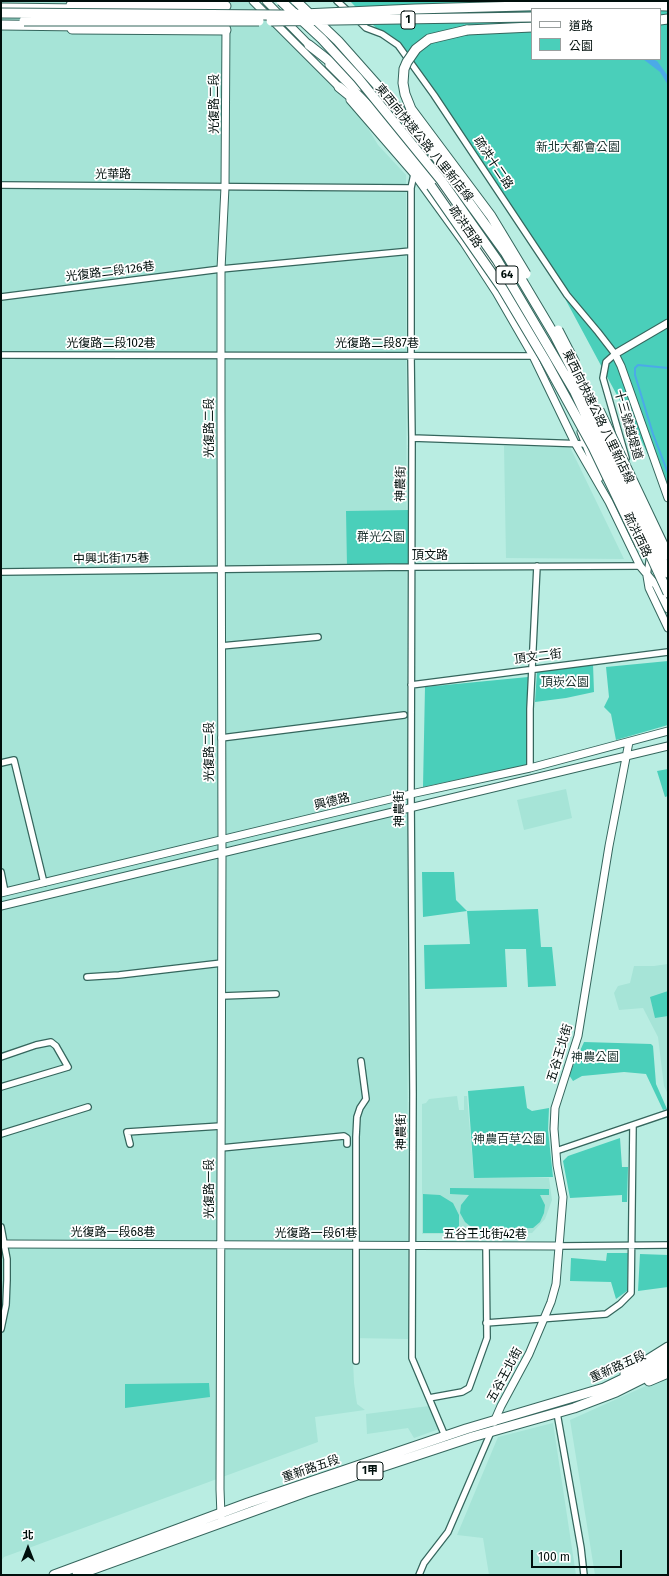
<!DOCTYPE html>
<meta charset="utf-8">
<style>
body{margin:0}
#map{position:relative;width:669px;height:1576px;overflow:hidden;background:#b9ede2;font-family:"Fira Sans","Noto Sans TC",sans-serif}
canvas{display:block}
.frame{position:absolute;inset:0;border:2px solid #000f0c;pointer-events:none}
.legend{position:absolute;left:531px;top:8px;width:130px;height:52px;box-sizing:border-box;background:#fff;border:1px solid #999f9e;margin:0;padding:5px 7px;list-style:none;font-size:12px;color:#000f0c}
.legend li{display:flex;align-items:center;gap:8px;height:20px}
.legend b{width:20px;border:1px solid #999f9e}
.north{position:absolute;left:8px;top:1528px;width:40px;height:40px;-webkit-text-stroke:3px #fff;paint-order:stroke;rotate:0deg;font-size:11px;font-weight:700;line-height:16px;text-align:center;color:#000f0c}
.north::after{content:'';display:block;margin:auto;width:14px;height:18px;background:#000f0c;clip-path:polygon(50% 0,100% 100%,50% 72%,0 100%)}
.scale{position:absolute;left:531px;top:1550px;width:91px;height:18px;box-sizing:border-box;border:2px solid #000f0c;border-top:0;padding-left:5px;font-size:12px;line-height:14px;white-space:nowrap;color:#000f0c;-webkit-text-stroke:3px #fff;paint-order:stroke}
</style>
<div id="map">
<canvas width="669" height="1576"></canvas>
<div class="frame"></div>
<ul class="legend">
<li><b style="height:5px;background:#fff"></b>道路</li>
<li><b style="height:11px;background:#4acfba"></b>公園</li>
</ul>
<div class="north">北</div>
<div class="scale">100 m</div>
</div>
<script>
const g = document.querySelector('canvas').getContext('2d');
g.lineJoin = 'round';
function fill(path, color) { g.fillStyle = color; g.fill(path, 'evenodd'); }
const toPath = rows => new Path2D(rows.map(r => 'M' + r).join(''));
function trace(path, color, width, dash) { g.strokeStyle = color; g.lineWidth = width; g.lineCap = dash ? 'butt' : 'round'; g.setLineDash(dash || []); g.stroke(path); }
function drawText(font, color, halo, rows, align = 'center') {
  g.font = font + ' "Fira Sans","Noto Sans TC",sans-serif'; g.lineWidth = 3.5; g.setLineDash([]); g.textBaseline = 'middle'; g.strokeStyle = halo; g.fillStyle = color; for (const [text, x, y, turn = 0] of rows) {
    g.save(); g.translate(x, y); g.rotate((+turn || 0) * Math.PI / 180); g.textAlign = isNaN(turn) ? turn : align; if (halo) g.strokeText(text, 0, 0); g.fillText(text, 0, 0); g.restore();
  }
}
const built = toPath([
 [1,1,247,1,359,113,378,145,406,175,408,1339,352,1338,354,1383,357,1404,365,1410,315,1417,318,1442,4,1557,1,1561],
 [504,446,570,447,624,559,506,558],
 [566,789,572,818,524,830,517,800],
 [668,964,668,1094,664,1086,658,1037,643,1008,619,1010,614,993,618,986,630,983,634,966,654,966],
 [457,1096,459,1110,464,1110,464,1096,467,1096,474,1178,549,1178,552,1200,545,1219,532,1233,422,1234,422,1104,426,1103,429,1099],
 [668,1376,668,1575,595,1575,570,1420],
 [429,1406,439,1429,414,1438,408,1428,367,1434,366,1414],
 [553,1423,576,1575,489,1575,483,1538,457,1535,498,1437]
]);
const green = toPath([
 [350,1,668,1,668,496,640,438,548,267,430,84],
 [532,9,660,9,660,59,532,59],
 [409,510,408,564,347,566,346,511],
 [668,661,668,725,616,740,611,714,604,707,609,697,606,667],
 [593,664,594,692,566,698,535,702,537,671],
 [528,677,526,765,423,787,425,687],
 [668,769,668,796,665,797,657,771],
 [422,872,454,872,456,900,467,911,538,909,541,947,552,947,556,986,528,987,526,949,505,949,507,987,425,989,424,945,470,944,467,911,423,917],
 [668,991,668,1016,655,1018,650,997],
 [584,1042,651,1044,653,1046,656,1084,667,1109,663,1110,646,1074,624,1072,593,1075,582,1076,573,1081,569,1075],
 [524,1086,527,1108,532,1111,549,1108,548,1130,553,1177,474,1178,468,1091],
 [620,1138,622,1167,628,1167,627,1202,622,1202,622,1195,570,1198,563,1161,568,1156],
 [450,1188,549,1189,549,1195,540,1195,545,1205,544,1213,540,1222,533,1228,475,1230,465,1222,460,1213,461,1205,469,1195,450,1194],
 [423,1194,440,1195,453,1203,459,1215,459,1233,423,1233],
 [607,1253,628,1253,627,1291,616,1299,611,1282,570,1281,571,1258,606,1261],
 [640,1254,668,1255,668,1287,638,1291],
 [209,1383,210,1397,125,1408,125,1384]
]);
const water = toPath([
 [643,59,652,59,657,61,668,76,668,85,660,72]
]);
const stream = toPath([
 [668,368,638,365,635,368,635,375,653,434,668,473]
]);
const minor = toPath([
 [337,1,349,12],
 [358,20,366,28,382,34,398,45,434,95,567,295,598,332,615,354,606,362,603,378,626,458],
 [414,174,411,188,411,356,412,438,411,794,413,1093,412,1358,445,1436],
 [1,185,411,188],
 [1,297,221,269,411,251],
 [1,355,533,356],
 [412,438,585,444],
 [1,572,411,567,640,566],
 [647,576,650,555],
 [221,646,318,637],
 [411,685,668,652],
 [221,738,404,715],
 [1,763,14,760,44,883],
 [530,768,530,709,537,566],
 [1,872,5,892],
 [87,977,119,975,222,963],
 [222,996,276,994],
 [1,1057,36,1045,51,1042,56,1046,68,1067,1,1087],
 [1,1134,88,1107],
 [130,1144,127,1132,221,1126],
 [221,1148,344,1136,347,1138,347,1144],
 [556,1151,668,1113],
 [1,1227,7,1259,7,1280,6,1305,1,1329],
 [558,1246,668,1245],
 [486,1323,606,1314,620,1304,631,1293,633,1125],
 [356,1361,356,1137,357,1117,360,1108,366,1099,361,1061],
 [429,1398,462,1392,469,1388,487,1338,486,1246],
 [557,1413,581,1548,584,1575],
 [419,1575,424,1563,448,1532,491,1432]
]);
const tertiary = toPath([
 [253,1,342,90],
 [266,1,312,48],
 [329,65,372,108,408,149,469,230,502,281],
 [350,100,414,174,464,243,496,292,533,356,575,443,609,502,640,566,656,585,668,609],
 [668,323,615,354,621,366,668,498],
 [581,432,599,478],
 [647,576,649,588,668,628],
 [1,893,411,794,530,768,668,731],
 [1,906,668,746],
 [1,1244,558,1246],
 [494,1422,501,1406,529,1354,551,1302,556,1284,563,1197,557,1165,554,1129,555,1108,578,1036,609,846,629,742],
 [221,1516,220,1489,222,855,221,413,221,269,225,187,226,25]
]);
const primary = toPath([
 [71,5,226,6],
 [72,29,226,30],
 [625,1374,668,1347],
 [649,1381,668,1373],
 [54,1575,248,1503,466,1429,604,1388,668,1357],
 [77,1575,306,1492,472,1437,574,1408,616,1392,668,1366]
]);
const trunk = toPath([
 [1,8,82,9],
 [660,20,668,19],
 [1,25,82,26],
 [467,30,532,27],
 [309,45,361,86],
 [339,87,366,109,431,186],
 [389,110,412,134,436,163]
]);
const trunkBridge = toPath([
 [281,1,322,39,358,78,441,180,497,260,575,392,668,593],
 [296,1,338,41,401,112,431,150,505,252,555,336,572,369,668,573],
 [1,13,281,15,415,9,596,4,668,6],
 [24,21,259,21],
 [271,21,532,17],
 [467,30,429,39,416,49,407,62,404,69,403,83,405,94,411,109,491,216,526,274],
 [431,186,502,288,545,360,593,447,640,545],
 [558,330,575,363],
 [599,410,668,555]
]);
const shields = [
 [408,20,14],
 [507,275,22],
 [370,1471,26]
];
const shieldNames = [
 ["1",408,20],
 ["64",507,275],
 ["1甲",370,1471]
];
const streetNames = [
 ["光復路二段",215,104,-90],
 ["東西向快速公路 八里新店線",424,143,51],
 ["疏洪十二路",493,163,56],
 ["光華路",113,175],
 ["疏洪西路",465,227,55],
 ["光復路二段126巷",110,272,-7],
 ["光復路二段102巷",111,344],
 ["光復路二段87巷",377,344],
 ["東西向快速公路 八里新店線",598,417,64],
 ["十三號越堤道",628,425,74],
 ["光復路二段",210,428,-90],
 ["神農街",401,484,-89],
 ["疏洪西路",637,535,64],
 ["頂文路",430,556],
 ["中興北街175巷",111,559,-1],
 ["頂文二街",538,657,-7],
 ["光復路二段",210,752,-90],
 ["興德路",332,802,-14],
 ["神農街",400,809,-90],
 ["五谷王北街",560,1053,-73],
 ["神農街",402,1132,-90],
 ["光復路一段",210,1189,-90],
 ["光復路一段68巷",113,1233],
 ["光復路一段61巷",316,1234],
 ["五谷王北街42巷",485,1235],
 ["重新路五段",618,1367,-24],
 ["五谷王北街",505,1375,-62],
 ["重新路五段",311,1469,-19]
];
const parkNames = [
 ["新北大都會公園",578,148],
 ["群光公園",381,538],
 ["頂崁公園",565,683],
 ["神農公園",595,1058],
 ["神農百草公園",509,1140]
];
fill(built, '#a6e4d7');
fill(green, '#4acfba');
fill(water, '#4baae8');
trace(stream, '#4baae8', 2);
trace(minor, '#35665d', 8);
trace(tertiary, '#35665d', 9);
trace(primary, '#35665d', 11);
trace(trunk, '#35665d', 11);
trace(minor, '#fff', 5.5);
trace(tertiary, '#fff', 7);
trace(primary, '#fff', 9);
trace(trunk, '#fff', 9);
trace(trunkBridge, '#35665d', 11, []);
trace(trunkBridge, '#fff', 9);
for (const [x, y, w] of shields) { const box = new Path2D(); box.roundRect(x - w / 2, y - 9, w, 18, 3); g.fillStyle = '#fff'; g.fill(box); trace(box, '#000f0c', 1); }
drawText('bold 11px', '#000f0c', null, shieldNames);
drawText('12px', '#000f0c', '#fff', streetNames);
drawText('12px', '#19312d', '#fff', parkNames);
</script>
